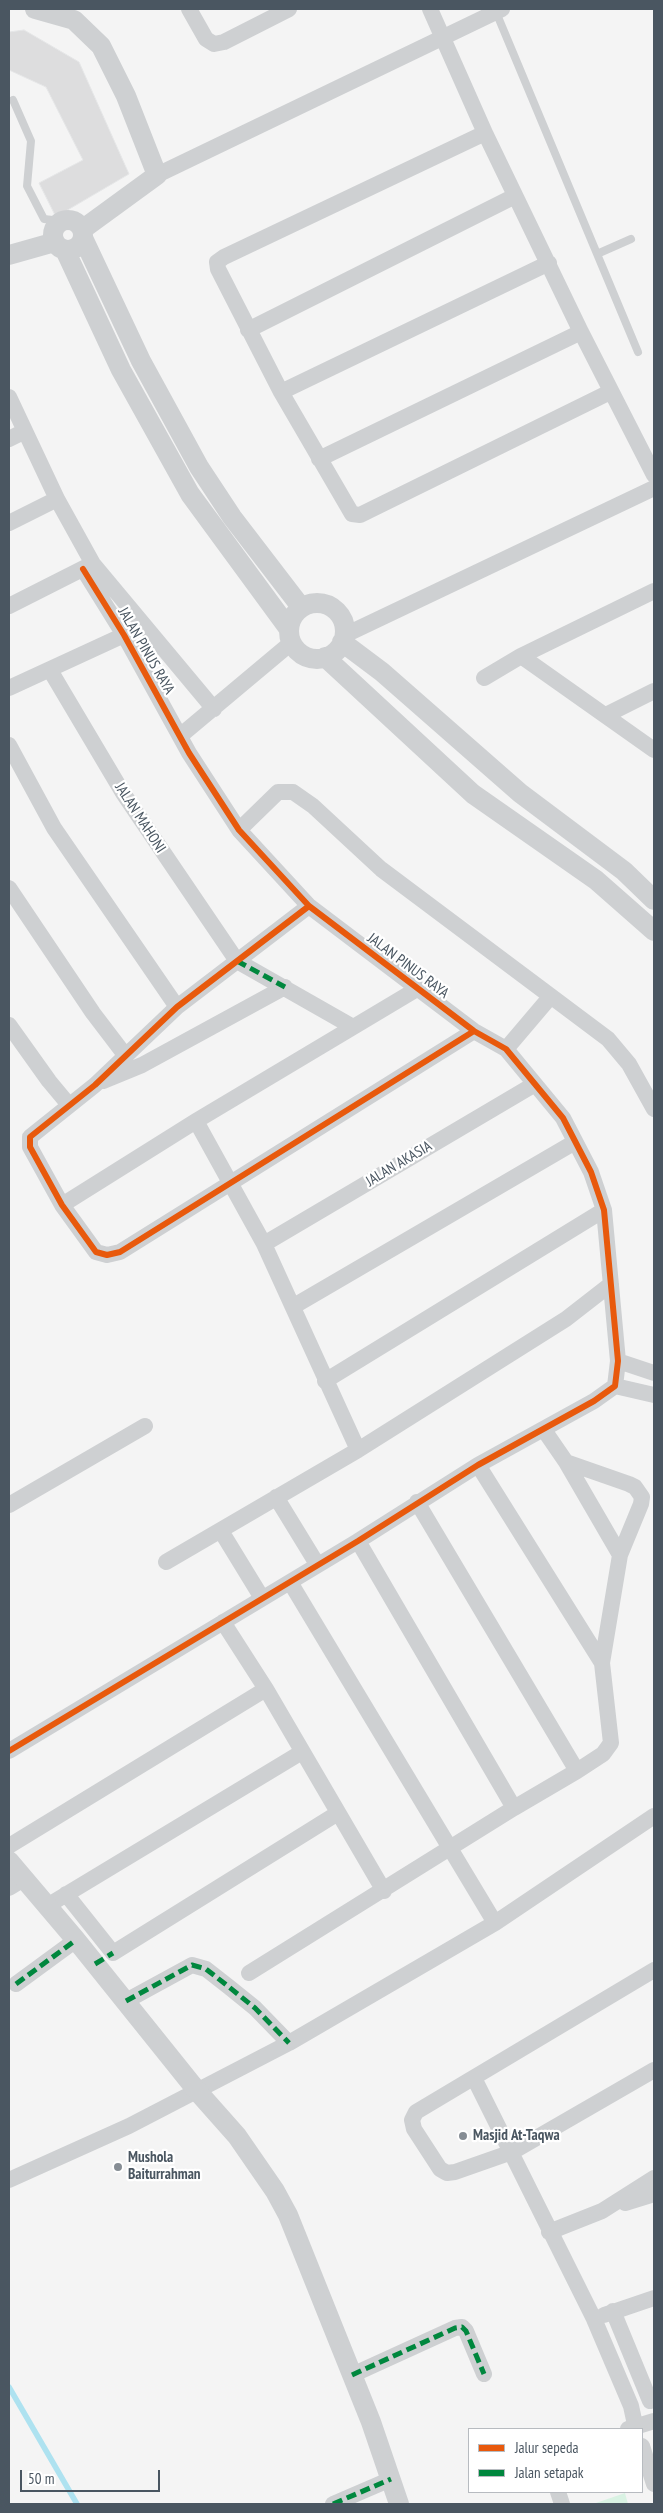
<!DOCTYPE html>
<style>
body{margin:0}
#map{position:relative;width:663px;height:2513px;overflow:hidden;background:#f4f4f4;font-family:"PT Sans Narrow",sans-serif}
canvas{display:block}
.frame{position:absolute;inset:0;border:10px solid #4a5661;pointer-events:none}
.legend{position:absolute;left:468px;top:2428px;width:175px;height:65px;box-sizing:border-box;background:#fff;border:1px solid #b7bbc0;margin:0;padding:6px 9px;list-style:none;font-size:15px;color:#4a5661}
.legend li{display:flex;align-items:center;gap:10px;height:25px}
.legend b{width:25px;border:1px solid #b7bbc0}
.scale{position:absolute;left:20px;top:2470px;width:140px;height:22px;box-sizing:border-box;border:2px solid #4a5661;border-top:0;padding-left:6px;font-size:15px;line-height:18px;white-space:nowrap;color:#4a5661;-webkit-text-stroke:4px #fff;paint-order:stroke}
</style>
<div id="map">
<canvas width="663" height="2513"></canvas>
<div class="frame"></div>
<ul class="legend">
<li><b style="height:6px;background:#e8590c"></b>Jalur sepeda</li>
<li><b style="height:6px;background:#00873e"></b>Jalan setapak</li>
</ul>
<div class="scale">50 m</div>
</div>
<script>
const g = document.querySelector('canvas').getContext('2d');
g.lineJoin = 'round';
function fill(path, color) { g.fillStyle = color; g.fill(path, 'evenodd'); }
const toPath = rows => new Path2D(rows.map(r => 'M' + r).join(''));
function trace(path, color, width, dash) { g.strokeStyle = color; g.lineWidth = width; g.lineCap = dash ? 'butt' : 'round'; g.setLineDash(dash || []); g.stroke(path); }
function drawText(font, color, halo, rows, align = 'center') {
  g.font = font + ' "PT Sans Narrow",sans-serif'; g.lineWidth = 4.5; g.setLineDash([]); g.textBaseline = 'middle'; g.strokeStyle = halo; g.fillStyle = color; for (const [text, x, y, turn = 0] of rows) {
    g.save(); g.translate(x, y); g.rotate((+turn || 0) * Math.PI / 180); g.textAlign = isNaN(turn) ? turn : align; if (halo) g.strokeText(text, 0, 0); g.fillText(text, 0, 0); g.restore();
  }
}
const green = toPath([
 [625,2493,628,2504,593,2504]
]);
const stream = toPath([
 [9,2387,77,2504]
]);
const building = toPath([
 [24,30,79,62,129,174,59,215,55,215,39,183,83,160,46,87,9,70,9,32,24,30]
]);
const service = toPath([
 [496,12,638,352],
 [13,100,31,141,27,186,44,219,61,221],
 [597,254,631,239]
]);
const minor = toPath([
 [189,9,206,39,214,44,224,42,289,9],
 [430,9,485,133,581,332,654,475],
 [485,133,224,257,217,262,218,269,281,392,352,514,360,515,610,392],
 [157,175,502,9],
 [248,330,515,196],
 [281,392,549,263],
 [9,397,57,499,93,564,214,709],
 [9,439,25,431],
 [319,459,581,332],
 [9,523,57,499],
 [9,606,92,564],
 [345,635,654,488],
 [521,656,654,750],
 [50,670,123,793,237,961,353,1027],
 [484,678,521,656,654,591],
 [9,688,124,635],
 [606,715,654,691],
 [180,736,291,643],
 [9,745,54,828,177,1007],
 [239,830,278,792,293,792,313,806,381,869,608,1039,629,1064,654,1109],
 [9,888,93,1013,125,1055],
 [309,906,177,1007,95,1085,30,1137,30,1147,62,1205,96,1252,107,1255,120,1252,474,1031],
 [9,1025,49,1081,69,1105],
 [506,1049,551,996],
 [103,1081,142,1065,285,987],
 [196,1121,264,1244,358,1450],
 [62,1205,196,1121,417,989],
 [264,1244,535,1084],
 [294,1306,575,1142],
 [618,1361,654,1373],
 [325,1381,604,1210],
 [615,1386,654,1395],
 [544,1430,566,1462,620,1555],
 [478,1465,602,1663],
 [276,1497,317,1564],
 [417,1502,577,1771],
 [9,1505,145,1426],
 [221,1531,262,1598],
 [358,1541,514,1808],
 [166,1562,358,1450,566,1319,611,1284],
 [290,1582,495,1923],
 [223,1622,266,1689,384,1891],
 [9,1751,358,1541,478,1465,594,1401,615,1386,618,1361,604,1210,591,1172,563,1118,506,1049,474,1031,309,906,239,830,189,753,124,635,83,569],
 [9,1846,266,1689],
 [9,1888,24,1879],
 [66,1894,113,1953,338,1813],
 [47,1906,302,1752],
 [654,1970,416,2112,412,2120,414,2129,440,2169,447,2173,455,2172,512,2152,654,2070],
 [249,1973,514,1808,577,1771,603,1754,611,1743,602,1663,620,1555,641,1504,642,1497,635,1487,629,1484,566,1462],
 [16,1984,76,1940],
 [126,2001,192,1965,206,1969,229,1987,255,2008,289,2043],
 [474,2078,594,2319,631,2406,636,2429],
 [9,2180,129,2126,289,2043,495,1923,654,1816],
 [625,2203,654,2194],
 [549,2232,602,2211,654,2178],
 [613,2311,650,2401],
 [604,2315,654,2298],
 [352,2375,455,2328,462,2327,466,2331,484,2374],
 [628,2429,654,2421],
 [642,2446,654,2484],
 [558,2492,562,2504],
 [333,2504,391,2479]
]);
const tertiary = toPath([
 [35,9,74,20,101,46,126,96,157,175,83,229],
 '53 235a15 15 0 1 1 30 0a15 15 0 1 1-30 0Z',
 [83,238,141,361,199,467,232,517,301,607],
 [65,250,121,370,190,494,289,629],
 [9,255,55,242],
 '289 631a28 28 0 1 1 56 0a28 28 0 1 1-56 0Z',
 [342,642,382,672,520,793,624,871,654,900],
 [325,657,473,794,596,880,654,931],
 [9,1861,76,1940,198,2092,237,2136,275,2191,288,2215,371,2422,399,2504]
]);
const quiet = toPath([
 [237,961,285,987],
 [95,1964,113,1953],
 [16,1984,76,1940],
 [126,2001,192,1965,206,1969,229,1987,255,2008,289,2043],
 [352,2375,455,2328,462,2327,466,2331,484,2374],
 [333,2504,391,2479]
]);
const cycleway = toPath([
 [309,906,177,1007,95,1085,30,1137,30,1147,62,1205,96,1252,107,1255,120,1252,474,1031],
 [9,1751,358,1541,478,1465,594,1401,615,1386,618,1361,604,1210,591,1172,563,1118,506,1049,474,1031,309,906,239,830,189,753,124,635,83,569]
]);
const markers = [
 [463,2136,5,"#868d94"],
 [118,2167,5,"#868d94"]
];
const streetNames = [
 ["JALAN PINUS RAYA",146,651,60],
 ["JALAN MAHONI",140,818,57],
 ["JALAN PINUS RAYA",408,966,37],
 ["JALAN AKASIA",399,1164,-31]
];
const poiNames = [
 ["Masjid At-Taqwa",473,2136],
 ["Mushola",128,2158],
 ["Baiturrahman",128,2175]
];
fill(green, '#d9f2e3');
trace(stream, '#aee2f0', 5.5);
fill(building, '#ddddde');
trace(building, '#e5e6e7', 1);
trace(service, '#ced0d2', 8);
trace(minor, '#ced0d2', 16);
trace(tertiary, '#ced0d2', 20);
trace(quiet, '#00873e', 5, [10, 5]);
trace(cycleway, '#e8590c', 6);
for (const [x, y, r, color] of markers) { const dot = new Path2D(); dot.arc(x, y, r, 0, 2 * Math.PI); g.fillStyle = color; g.fill(dot); trace(dot, '#fff', 2); }
drawText('15px', '#4a5661', '#fff', streetNames);
drawText('bold 15px', '#4a5661', '#fff', poiNames, 'left');
</script>
